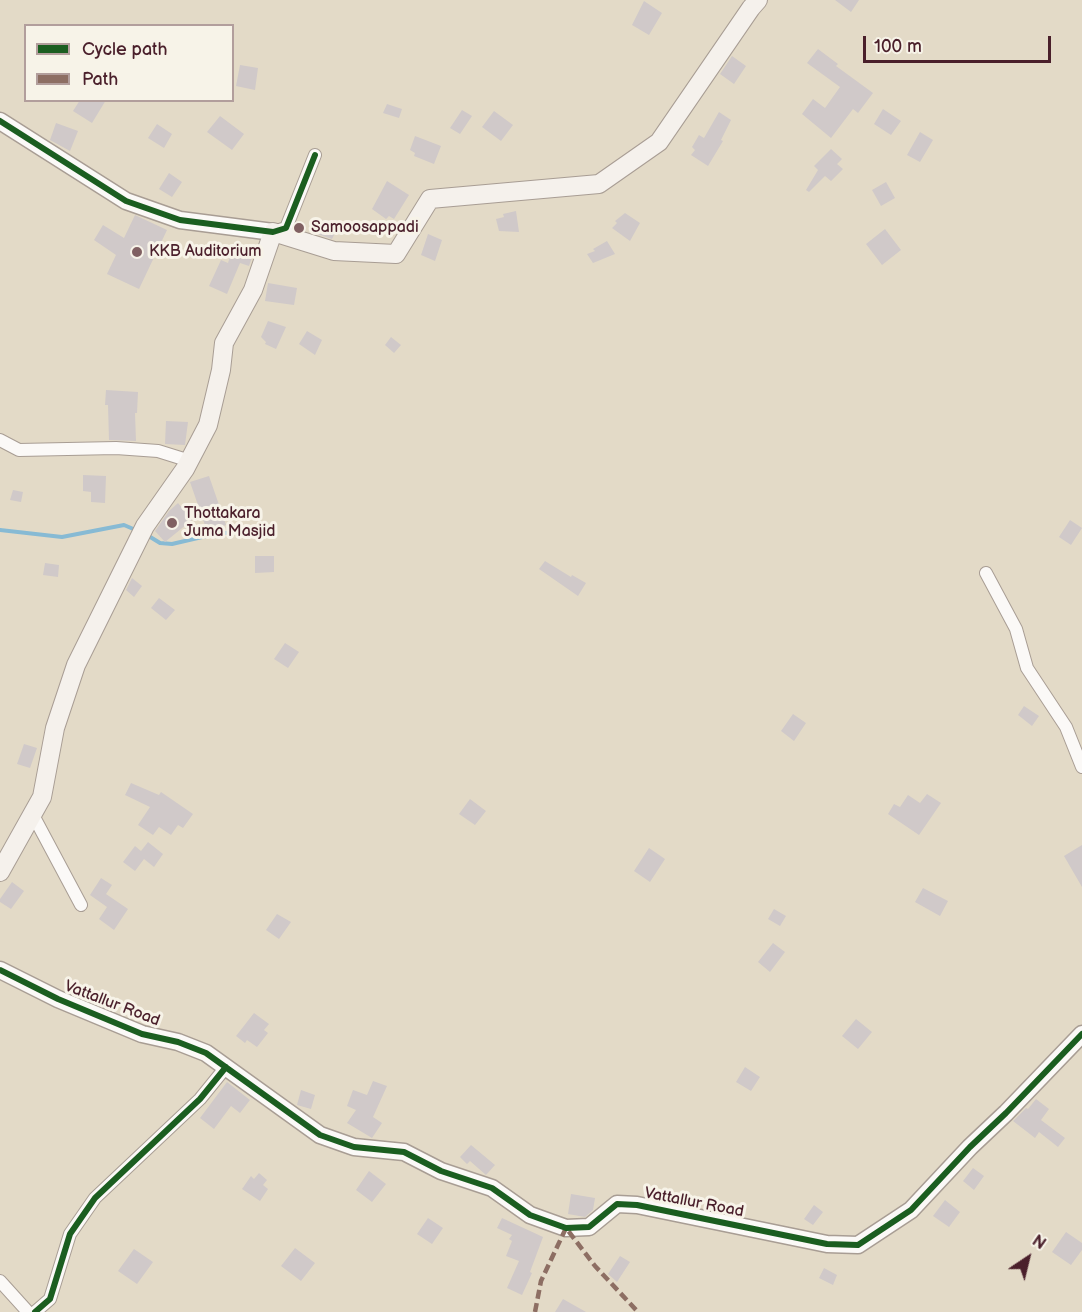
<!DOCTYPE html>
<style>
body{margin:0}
#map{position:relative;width:1082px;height:1312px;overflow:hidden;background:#e3dac7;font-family:"Balsamiq Sans",sans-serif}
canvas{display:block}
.legend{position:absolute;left:24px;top:24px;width:210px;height:78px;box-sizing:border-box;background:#f7f3e8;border:2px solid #b29e9c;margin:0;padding:8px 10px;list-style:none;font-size:18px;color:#4a1f2b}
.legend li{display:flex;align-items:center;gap:12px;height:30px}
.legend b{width:30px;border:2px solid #b29e9c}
.north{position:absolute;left:998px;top:1228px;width:60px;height:60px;-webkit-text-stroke:4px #f7f3e8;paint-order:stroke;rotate:35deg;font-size:16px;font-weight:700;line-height:24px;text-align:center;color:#4a1f2b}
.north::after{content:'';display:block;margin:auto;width:21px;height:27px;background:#4a1f2b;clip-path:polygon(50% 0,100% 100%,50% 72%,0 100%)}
.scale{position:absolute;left:863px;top:36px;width:188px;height:27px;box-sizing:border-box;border:3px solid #4a1f2b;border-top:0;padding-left:8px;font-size:18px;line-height:21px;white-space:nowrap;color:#4a1f2b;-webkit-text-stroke:4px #f7f3e8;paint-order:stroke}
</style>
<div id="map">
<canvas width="1082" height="1312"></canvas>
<ul class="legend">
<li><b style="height:8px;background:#1b5e20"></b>Cycle path</li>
<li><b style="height:8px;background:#8d6e63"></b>Path</li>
</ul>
<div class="north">N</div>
<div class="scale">100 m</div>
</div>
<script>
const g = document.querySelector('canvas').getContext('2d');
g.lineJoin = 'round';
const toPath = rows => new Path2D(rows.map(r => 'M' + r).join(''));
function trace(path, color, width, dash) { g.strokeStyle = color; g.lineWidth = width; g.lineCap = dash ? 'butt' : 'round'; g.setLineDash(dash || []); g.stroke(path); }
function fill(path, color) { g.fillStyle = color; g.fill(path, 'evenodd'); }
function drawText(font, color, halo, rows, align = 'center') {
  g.font = font + ' "Balsamiq Sans",sans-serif'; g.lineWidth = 6; g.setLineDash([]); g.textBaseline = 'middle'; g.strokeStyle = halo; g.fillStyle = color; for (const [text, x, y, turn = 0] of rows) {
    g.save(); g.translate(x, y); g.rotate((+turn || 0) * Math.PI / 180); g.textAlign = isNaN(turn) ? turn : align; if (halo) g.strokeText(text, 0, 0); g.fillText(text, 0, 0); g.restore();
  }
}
const stream = toPath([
 [0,530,62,537,124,525,138,531],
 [147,535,160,543,172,544,215,534,269,529]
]);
const building = toPath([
 [835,0,859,0,851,12],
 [644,1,662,13,649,35,632,25],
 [818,49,838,64,836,66,873,93,858,113,853,109,831,138,802,114,813,99,825,108,840,87,807,63],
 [732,56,746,66,734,84,720,74],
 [240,65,258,68,255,90,236,86],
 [80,100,106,100,92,123,73,111],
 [387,104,402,109,399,118,383,113],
 [883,109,901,121,891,135,874,124],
 [462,110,472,116,460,134,450,128],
 [494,111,513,125,501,141,482,127],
 [719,112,731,120,721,140,723,141,708,166,691,155,695,150,692,147,699,135,704,138],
 [220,116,244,134,232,150,207,132],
 [56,123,78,131,70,151,50,140],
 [157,124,172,134,164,148,148,138],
 [920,132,933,140,920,162,907,155],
 [415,136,441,146,434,164,414,156,415,153,410,150],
 [831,149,842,159,837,164,843,169,831,181,825,176,809,192,806,190,818,170,814,166],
 [169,173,182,182,172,197,159,189],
 [387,181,409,195,394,219,389,216,386,219,372,209],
 [886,182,895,198,881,206,872,190],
 [516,211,519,232,499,231,496,219,504,217,503,214],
 [625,213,640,223,630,241,612,228,617,223,615,221],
 [135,215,167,230,139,289,107,274,116,255,94,240,103,225,124,238],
 [312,225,337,229,332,239,311,232],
 [885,229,901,250,882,265,866,244],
 [428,234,442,240,435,261,421,255],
 [607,241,615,254,593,263,587,254,595,251,593,249],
 [234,243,255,249,249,266,240,263,227,294,209,286,221,260,228,263],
 [268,283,297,288,294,305,265,301],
 [268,321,286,327,276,349,265,344,266,342,261,337],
 [307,331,322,340,315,355,299,344],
 [391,337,401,345,394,353,385,345],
 [106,390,138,392,137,413,135,413,136,441,109,440,108,405,105,405],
 [166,421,188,422,185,445,165,444],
 [83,475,106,476,105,503,91,502,91,492,83,491],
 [209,476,226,525,207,531,190,482],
 [13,490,23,492,21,502,10,500],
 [178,503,192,520,165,542,155,531,169,511],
 [1070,520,1082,528,1071,545,1059,537],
 [255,556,274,556,274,572,255,573],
 [545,561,571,577,572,575,586,583,578,596,539,569],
 [45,563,59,565,58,577,43,575],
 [132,578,142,586,134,597,126,590],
 [159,598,175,610,166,620,151,608],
 [285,643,299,652,288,668,274,659],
 [1024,706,1039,716,1032,726,1018,715],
 [793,714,806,723,794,741,781,731],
 [24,744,37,748,30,768,17,764],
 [131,783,159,795,161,792,193,814,183,828,178,825,171,835,159,827,153,835,138,825,150,807,125,795],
 [927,794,941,803,919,835,888,814,894,804,900,807,908,795,920,803],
 [470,799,486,811,475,825,459,814],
 [148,842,163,854,154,867,144,859,135,871,123,862,135,846,141,851],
 [1082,845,1082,887,1064,856],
 [649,848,665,859,650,882,634,871],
 [101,878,112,885,106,894,128,909,114,930,99,919,107,907,90,895],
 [12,882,24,891,11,909,0,902,0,899],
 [923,888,948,901,940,916,915,902],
 [774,909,786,916,780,926,768,919],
 [277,914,291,922,279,939,266,930],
 [773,943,785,952,770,972,758,962],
 [254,1013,269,1024,264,1030,268,1033,257,1047,247,1040,245,1043,236,1036],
 [856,1019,872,1032,858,1049,842,1036],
 [745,1067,760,1077,751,1091,736,1082],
 [373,1081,387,1086,373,1117,382,1123,372,1138,347,1123,356,1110,347,1106,353,1090,367,1095],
 [227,1082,250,1100,240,1113,231,1106,214,1129,200,1118],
 [301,1090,315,1095,311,1109,297,1105],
 [1036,1099,1049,1109,1041,1120,1065,1138,1058,1147,1039,1132,1035,1138,1013,1121,1026,1108,1028,1109],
 [471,1145,495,1165,486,1175,470,1161,467,1164,460,1157],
 [973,1168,984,1176,974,1190,963,1181],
 [369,1171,386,1184,372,1202,356,1190],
 [259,1173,267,1180,263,1185,268,1189,260,1201,242,1189,251,1176,254,1179],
 [571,1194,595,1198,593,1210,585,1217,568,1214],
 [945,1200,960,1212,949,1227,933,1216],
 [814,1205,823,1212,813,1225,804,1219],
 [428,1218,443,1228,432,1244,417,1234],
 [502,1218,543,1237,530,1272,532,1273,522,1295,507,1288,519,1261,506,1256,512,1241,509,1239,512,1235,497,1228],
 [1066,1232,1082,1243,1082,1250,1071,1265,1052,1252],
 [295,1248,315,1263,301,1281,281,1266],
 [134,1249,153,1262,137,1284,118,1271],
 [620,1256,630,1262,617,1282,608,1274],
 [824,1268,837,1275,833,1285,819,1278],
 [563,1299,586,1312,555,1312]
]);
const minor = toPath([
 [273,232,286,228,315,155],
 [0,440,19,450,116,448,158,451,190,461],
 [986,573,1016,629,1027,668,1066,727,1082,767],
 [33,815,81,905],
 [0,1281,28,1312],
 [35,1312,50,1299,70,1234,95,1198,200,1099,226,1067]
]);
const tertiary = toPath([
 [0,121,126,201,180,220,273,232],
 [0,970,58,999,142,1034,178,1042,206,1053,320,1135,354,1147,404,1152,441,1171,492,1188,530,1215,566,1228,589,1227,617,1204,637,1205,827,1244,858,1245,911,1210,970,1147,1006,1113,1082,1034]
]);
const secondary = toPath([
 [0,872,42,797,55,728,76,665,145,526,185,469,208,425,221,370,224,343,253,290,273,232,334,251,396,254,430,199,599,184,659,142,751,8,758,0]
]);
const quiet = toPath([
 [535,1312,541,1281,566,1228,595,1266,638,1312]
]);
const cycleway = toPath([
 [0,121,126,201,180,220,273,232,286,228,315,155],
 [0,970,58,999,142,1034,178,1042,206,1053,320,1135,354,1147,404,1152,441,1171,492,1188,530,1215,566,1228,589,1227,617,1204,637,1205,827,1244,858,1245,911,1210,970,1147,1006,1113,1082,1034],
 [35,1312,50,1299,70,1234,95,1198,200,1099,226,1067]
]);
const markers = [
 [299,228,6,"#806062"],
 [137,252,6,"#806062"],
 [172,523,6,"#806062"]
];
const poiNames = [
 ["Samoosappadi",311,228],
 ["KKB Auditorium",149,252],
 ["Thottakara",184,514],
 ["Juma Masjid",184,532]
];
const streetNames = [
 ["Vattallur Road",112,1004,21],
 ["Vattallur Road",694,1203,11]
];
trace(stream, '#87bad4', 4);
fill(building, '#d0c9c9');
trace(minor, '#a89d94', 14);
trace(tertiary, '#a89d94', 19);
trace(secondary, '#a89d94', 20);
trace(minor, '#fbf9f7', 12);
trace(tertiary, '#fbf9f7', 16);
trace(secondary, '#f5f1ec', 18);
trace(quiet, '#8d6e63', 4.5, [9, 4.5]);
trace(cycleway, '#1b5e20', 6);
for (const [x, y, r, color] of markers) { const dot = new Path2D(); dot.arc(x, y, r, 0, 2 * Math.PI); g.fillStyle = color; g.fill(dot); trace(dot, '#f7f3e8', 2); }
drawText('16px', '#4a1f2b', '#f7f3e8', poiNames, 'left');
drawText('16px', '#4a1f2b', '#f7f3e8', streetNames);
</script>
